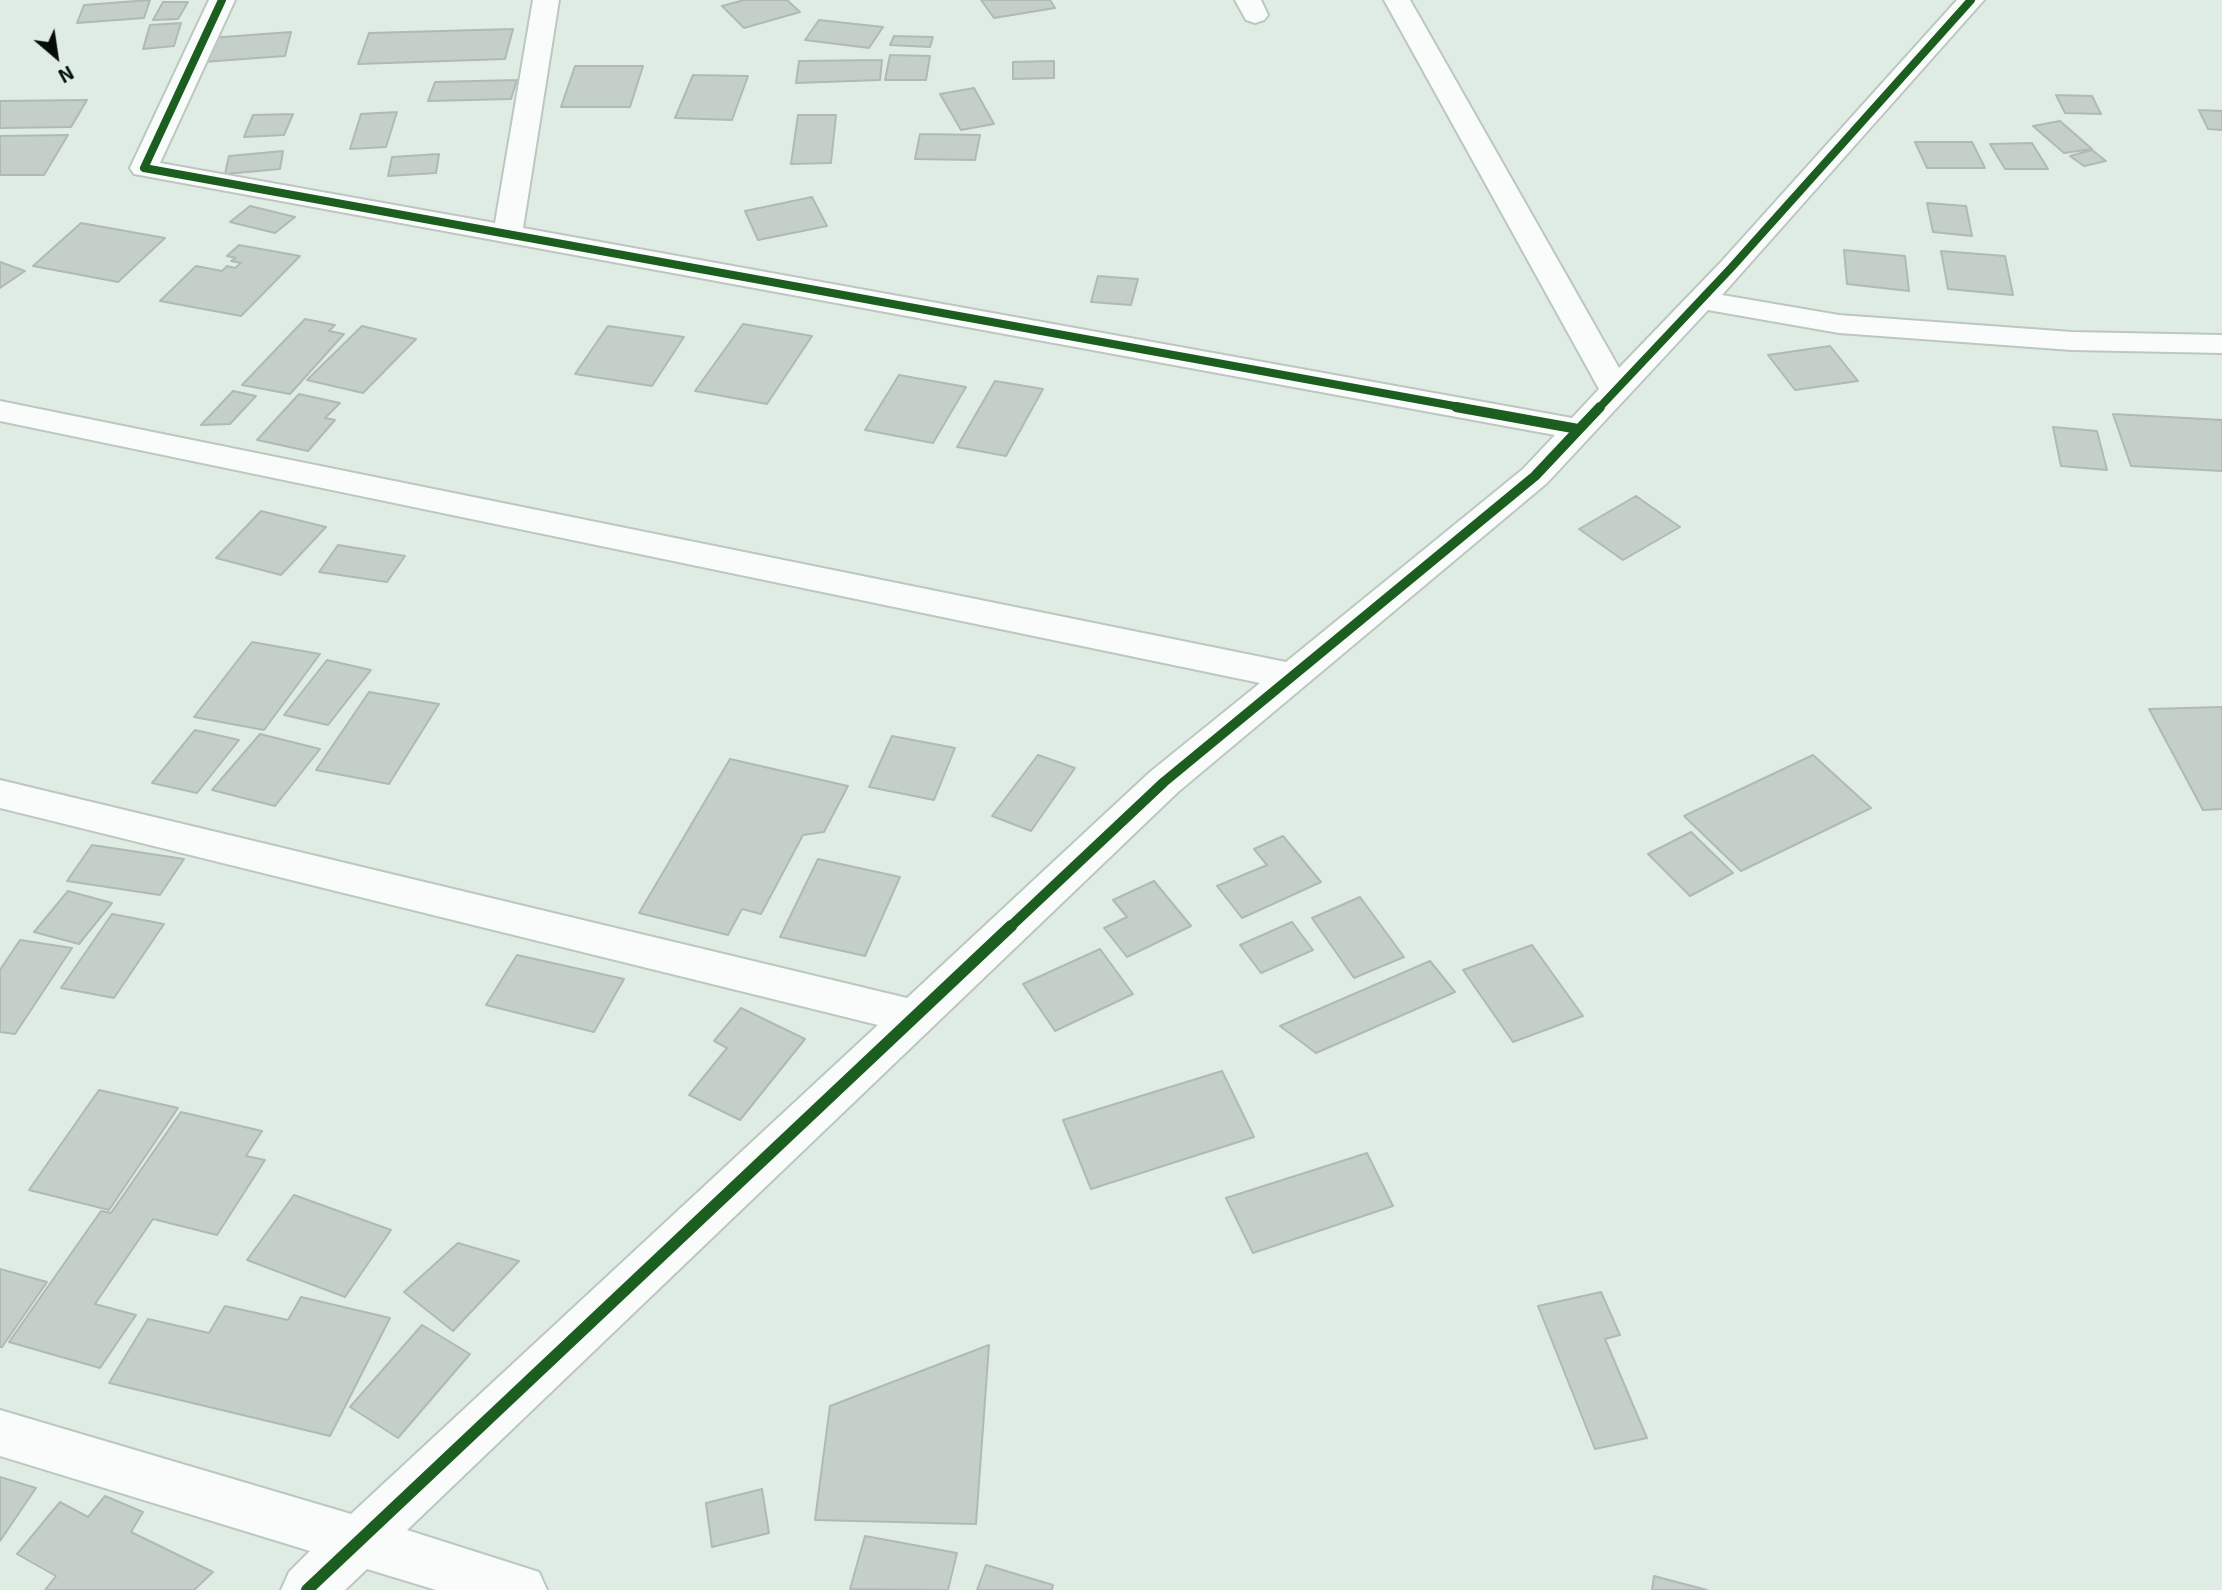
<!DOCTYPE html>
<style>
body{margin:0}
#map{position:relative;width:2222px;height:1590px;overflow:hidden;background:#dfece4;font-family:"Exo 2",sans-serif}
canvas{display:block}
.north{position:absolute;left:21px;top:21px;width:70px;height:70px;-webkit-text-stroke:5px #d9f2e3;paint-order:stroke;rotate:151deg;font-size:19px;font-weight:700;line-height:28px;text-align:center;color:#060d09}
.north::after{content:'';display:block;margin:auto;width:24px;height:32px;background:#060d09;clip-path:polygon(50% 0,100% 100%,50% 72%,0 100%)}
</style>
<div id="map">
<canvas width="2222" height="1590"></canvas>
<div class="north">N</div>
</div>
<script>
const g = document.querySelector('canvas').getContext('2d');
g.lineJoin = 'round';
function fill(path, color) { g.fillStyle = color; g.fill(path, 'evenodd'); }
const toPath = rows => new Path2D(rows.map(r => 'M' + r).join(''));
function trace(path, color, width, dash) { g.strokeStyle = color; g.lineWidth = width; g.lineCap = dash ? 'butt' : 'round'; g.setLineDash(dash || []); g.stroke(path); }
const building = toPath([
 [150,0,144,18,77,23,84,5,150,0],
 [744,0,787,0,800,12,744,28,722,6,744,0],
 [981,0,1050,0,1055,8,994,18,981,0],
 [163,2,188,2,178,19,153,20,163,2],
 [819,20,883,27,869,48,805,40,819,20],
 [181,23,174,46,143,49,150,25,181,23],
 [513,29,505,59,358,64,369,33,513,29],
 [291,32,285,56,203,62,210,38,291,32],
 [894,36,933,37,930,47,890,45,894,36],
 [890,55,930,56,926,80,885,80,890,55],
 [882,60,880,80,796,83,799,61,882,60],
 [1054,61,1054,78,1013,79,1013,62,1054,61],
 [575,66,643,66,630,107,561,107,575,66],
 [693,75,748,76,732,120,675,118,693,75],
 [517,80,511,99,428,101,435,82,517,80],
 [974,88,994,124,961,130,940,94,974,88],
 [2056,95,2092,96,2101,114,2065,113,2056,95],
 [87,100,71,127,0,128,0,101,87,100],
 [2199,110,2222,111,2222,130,2208,129,2199,110],
 [397,112,386,147,350,149,361,114,397,112],
 [293,114,284,135,244,137,253,115,293,114],
 [798,115,836,115,831,163,791,164,798,115],
 [2060,121,2092,149,2064,153,2033,126,2060,121],
 [920,134,980,135,975,160,915,159,920,134],
 [68,135,44,175,0,175,0,136,68,135],
 [1915,142,1972,142,1985,168,1927,168,1915,142],
 [2032,143,2048,169,2005,169,1990,144,2032,143],
 [2092,150,2106,161,2084,166,2070,156,2092,150],
 [283,151,280,169,225,174,229,156,283,151],
 [439,154,436,173,388,176,392,157,439,154],
 [812,197,827,226,758,240,745,211,812,197],
 [1927,203,1966,206,1972,236,1933,232,1927,203],
 [250,206,295,217,275,233,230,222,250,206],
 [81,223,165,238,118,282,33,266,81,223],
 [239,245,300,256,241,316,160,301,196,266,222,271,227,266,235,268,241,263,231,261,236,258,227,256,239,245],
 [1844,250,1905,256,1909,291,1847,284,1844,250],
 [1941,251,2005,256,2013,295,1948,289,1941,251],
 [0,262,25,271,0,288,0,262],
 [1098,276,1138,279,1131,305,1091,302,1098,276],
 [305,319,335,325,329,331,344,334,290,394,242,385,305,319],
 [743,324,812,336,767,404,695,391,743,324],
 [362,326,416,339,363,393,307,380,362,326],
 [608,326,684,337,652,386,575,374,608,326],
 [1830,346,1858,381,1795,390,1768,355,1830,346],
 [899,375,966,387,933,443,865,430,899,375],
 [995,381,1043,389,1006,456,957,447,995,381],
 [233,391,256,396,230,424,201,425,233,391],
 [299,394,340,403,325,418,335,420,308,451,257,440,299,394],
 [2113,414,2222,420,2222,471,2131,466,2113,414],
 [2053,427,2097,431,2107,470,2061,466,2053,427],
 [1636,496,1680,527,1623,560,1579,529,1636,496],
 [261,511,326,527,281,575,216,558,261,511],
 [338,545,405,556,387,582,319,572,338,545],
 [252,642,320,654,264,730,194,717,252,642],
 [327,660,371,670,328,725,284,715,327,660],
 [369,692,439,704,389,784,316,770,369,692],
 [2222,707,2222,809,2203,810,2149,709,2222,707],
 [195,730,239,740,197,793,152,783,195,730],
 [260,734,320,749,275,806,212,790,260,734],
 [892,736,955,748,934,800,869,787,892,736],
 [1038,755,1075,768,1031,831,992,816,1038,755],
 [1813,755,1871,808,1741,871,1684,816,1813,755],
 [730,759,848,786,824,832,803,835,761,914,742,909,728,935,639,913,730,759],
 [1691,832,1733,873,1690,896,1648,854,1691,832],
 [1283,836,1321,882,1242,918,1217,886,1267,865,1254,849,1283,836],
 [92,845,184,859,160,895,67,881,92,845],
 [818,859,900,877,865,956,780,937,818,859],
 [1154,881,1191,926,1127,957,1104,928,1127,917,1113,900,1154,881],
 [68,891,112,903,79,944,34,932,68,891],
 [1360,897,1404,957,1354,978,1312,918,1360,897],
 [112,914,164,924,114,998,61,988,112,914],
 [1292,922,1313,950,1261,973,1240,945,1292,922],
 [20,940,72,948,15,1034,0,1032,0,970,20,940],
 [1532,945,1583,1016,1513,1042,1463,970,1532,945],
 [1100,949,1133,994,1055,1031,1023,984,1100,949],
 [517,955,624,979,594,1032,486,1005,517,955],
 [1430,961,1455,992,1316,1053,1280,1026,1430,961],
 [741,1008,805,1039,740,1120,689,1095,727,1048,714,1041,741,1008],
 [1222,1071,1254,1137,1091,1189,1063,1120,1222,1071],
 [99,1090,178,1108,109,1210,29,1190,99,1090],
 [181,1112,262,1131,246,1156,265,1160,217,1235,153,1219,95,1304,136,1315,100,1368,9,1342,101,1211,111,1213,181,1112],
 [1367,1153,1393,1206,1253,1253,1226,1198,1367,1153],
 [294,1195,391,1230,345,1297,247,1260,294,1195],
 [458,1243,519,1261,453,1331,404,1292,458,1243],
 [0,1269,47,1282,2,1347,0,1347,0,1269],
 [1601,1292,1620,1335,1605,1339,1647,1438,1595,1449,1538,1306,1601,1292],
 [301,1297,390,1318,330,1436,109,1383,148,1319,209,1333,225,1306,288,1320,301,1297],
 [422,1325,470,1354,398,1438,350,1407,422,1325],
 [989,1345,976,1524,815,1520,830,1406,989,1345],
 [0,1477,36,1488,0,1541,0,1477],
 [762,1489,769,1533,712,1547,706,1503,762,1489],
 [105,1496,143,1512,131,1532,213,1572,194,1590,45,1590,56,1576,17,1554,60,1502,88,1517,105,1496],
 [865,1536,957,1553,948,1590,850,1589,865,1536],
 [986,1565,1053,1585,1052,1590,977,1590,986,1565],
 [1654,1576,1707,1590,1652,1590,1654,1576]
]);
const street = toPath([
 [209,0,235,0,160,163,495,223,533,0,559,0,523,228,1572,418,1599,389,1384,0,1410,0,1619,368,1721,262,1957,0,1984,0,1722,295,1839,315,2072,332,2222,335,2222,353,2072,350,1839,333,1708,310,1547,483,1178,792,407,1530,539,1572,547,1590,436,1590,367,1569,345,1590,281,1590,289,1572,310,1551,0,1456,0,1410,351,1514,878,1025,0,808,0,780,907,998,1150,772,1260,683,0,421,0,401,1286,662,1523,469,1555,435,134,174,130,168,209,0],
 [1235,0,1261,0,1268,15,1264,20,1255,23,1246,20,1235,0]
]);
const cyclewayFar2 = toPath([
 [222,0,144,168,1465,408],
 [1599,408,1731,268,1971,0]
]);
const cyclewayFar1 = toPath([
 [1456,407,1578,429],
 [1009,928,1164,782,1535,476,1600,407]
]);
const cycleway = toPath([
 [307,1590,1011,926]
]);
fill(building, '#c5cfc9');
trace(building, '#afbab4', 2);
trace(street, '#bcc7c0', 4);
fill(street, '#fafcfb');
trace(cyclewayFar2, '#1b5e20', 8);
trace(cyclewayFar1, '#1b5e20', 10);
trace(cycleway, '#1b5e20', 12);
</script>
